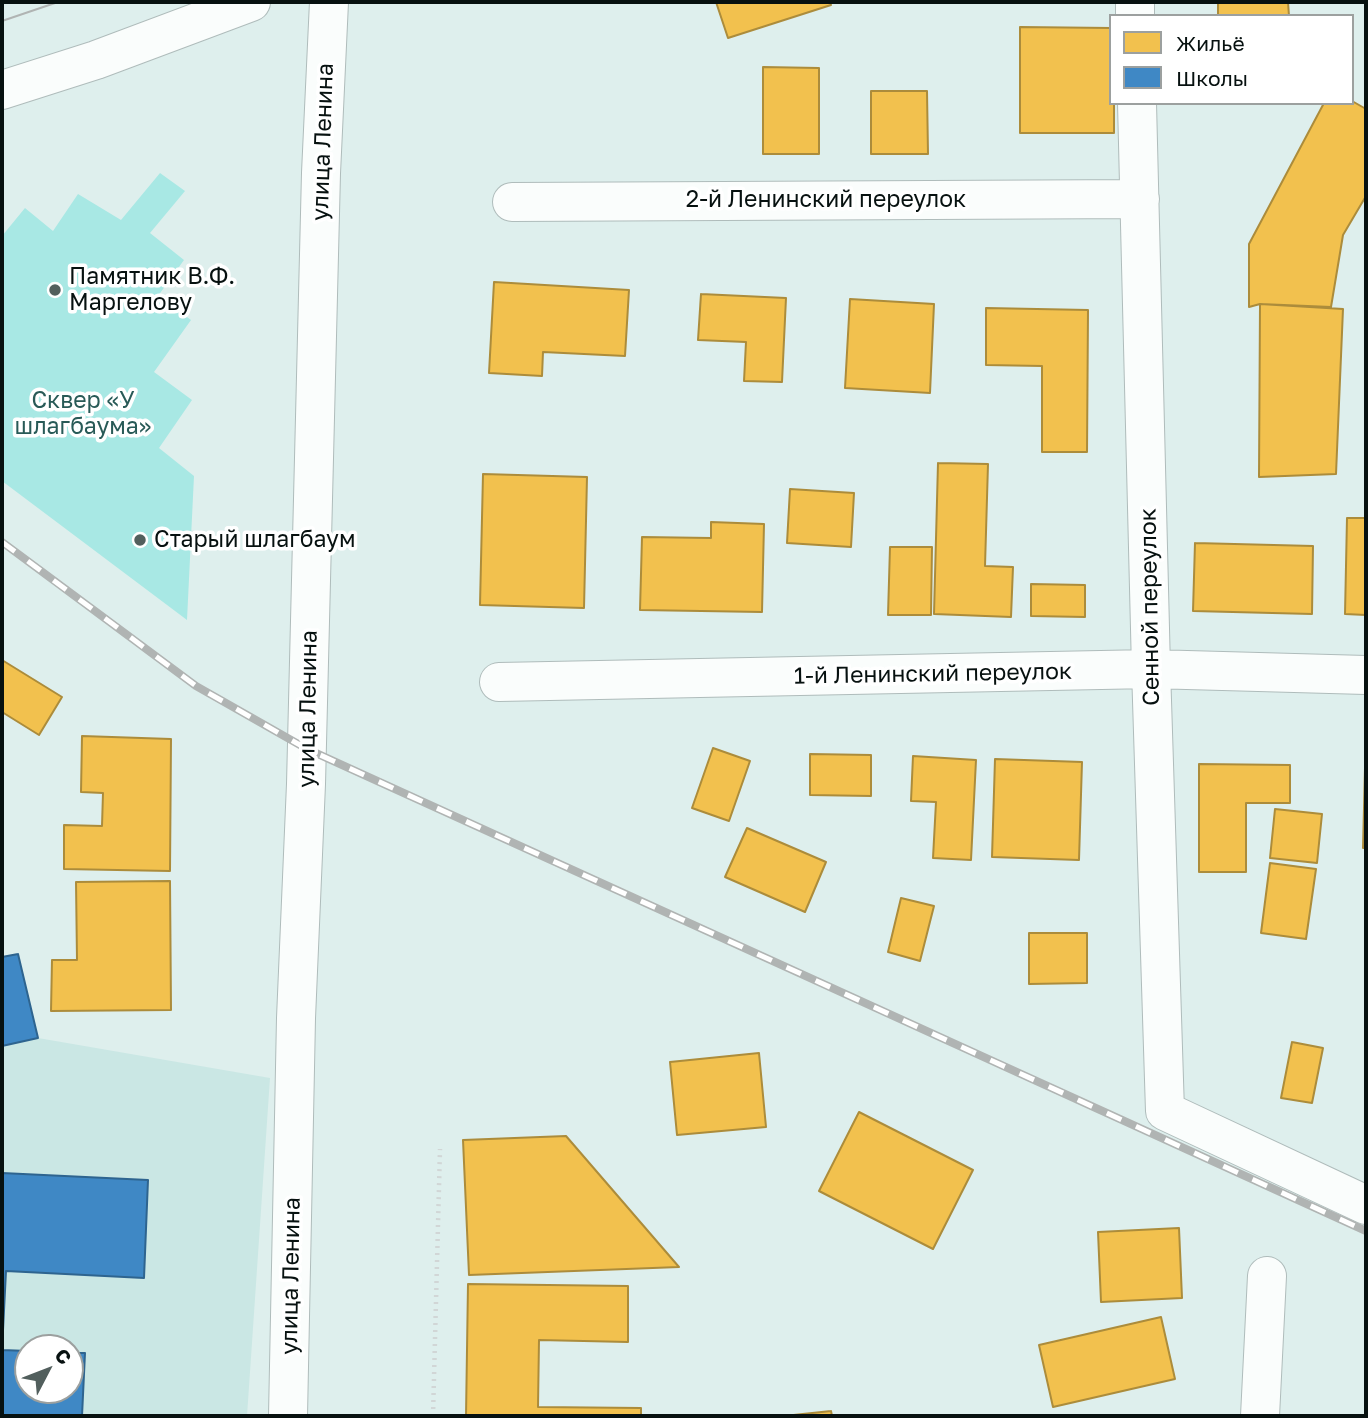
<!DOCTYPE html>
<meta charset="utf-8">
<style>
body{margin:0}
#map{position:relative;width:1368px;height:1418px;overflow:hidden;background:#deefed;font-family:"Golos Text",sans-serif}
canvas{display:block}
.frame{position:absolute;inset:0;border:4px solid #071110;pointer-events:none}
.legend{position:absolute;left:1109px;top:14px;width:245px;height:91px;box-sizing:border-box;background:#fff;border:2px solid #9ca09f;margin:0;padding:9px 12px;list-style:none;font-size:21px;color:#071110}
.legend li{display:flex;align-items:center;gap:14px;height:35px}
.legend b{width:35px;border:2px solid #9ca09f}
.north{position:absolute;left:14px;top:1334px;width:70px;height:70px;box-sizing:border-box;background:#fff;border:2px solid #9ca09f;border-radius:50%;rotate:48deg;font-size:19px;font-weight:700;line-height:28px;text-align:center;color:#071110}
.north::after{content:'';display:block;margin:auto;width:24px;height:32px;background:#525f5d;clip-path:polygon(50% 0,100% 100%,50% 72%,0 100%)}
</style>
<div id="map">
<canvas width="1368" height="1418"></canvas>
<div class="frame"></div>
<ul class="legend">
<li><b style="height:19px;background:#f2c14e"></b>Жильё</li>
<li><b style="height:19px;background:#3f88c5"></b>Школы</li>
</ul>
<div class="north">С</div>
</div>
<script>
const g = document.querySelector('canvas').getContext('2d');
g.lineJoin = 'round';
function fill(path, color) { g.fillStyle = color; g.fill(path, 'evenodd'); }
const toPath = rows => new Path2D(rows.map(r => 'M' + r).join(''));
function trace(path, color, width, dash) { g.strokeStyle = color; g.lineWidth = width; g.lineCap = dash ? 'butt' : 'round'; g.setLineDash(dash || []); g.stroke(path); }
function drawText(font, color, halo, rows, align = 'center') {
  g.font = font + ' "Golos Text",sans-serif'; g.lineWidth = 7; g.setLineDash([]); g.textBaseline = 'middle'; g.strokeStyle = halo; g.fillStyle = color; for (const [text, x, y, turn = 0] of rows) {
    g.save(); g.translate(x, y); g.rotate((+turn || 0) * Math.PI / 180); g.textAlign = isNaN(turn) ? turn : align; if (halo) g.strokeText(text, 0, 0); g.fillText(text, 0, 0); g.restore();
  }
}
const built = toPath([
 [38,1038,270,1078,247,1416,2,1416,2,1046],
 [28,1348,70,1348,70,1390,28,1390]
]);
const green = toPath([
 [160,173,185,191,150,233,184,260,158,296,191,320,154,372,192,400,159,448,194,476,187,620,2,481,2,236,25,208,53,231,78,194,121,220]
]);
const homes = toPath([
 [716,2,830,2,831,5,728,38,716,2],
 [1218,2,1288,2,1289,16,1218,16,1218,2],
 [1020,27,1111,28,1111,103,1114,103,1114,133,1020,133,1020,27],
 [763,67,819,68,819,154,763,154,763,67],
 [871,91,927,91,928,154,871,154,871,91],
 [1352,101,1366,109,1366,196,1343,235,1331,307,1260,304,1249,307,1249,244,1324,103,1352,103,1352,101],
 [494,282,629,290,625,356,543,352,542,376,489,373,494,282],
 [701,294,786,298,782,382,744,381,746,342,698,340,701,294],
 [850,299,934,304,930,393,845,388,850,299],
 [1260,304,1343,309,1336,474,1259,477,1260,304],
 [986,308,1088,310,1087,452,1042,452,1042,366,986,365,986,308],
 [938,463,988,464,985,566,1013,567,1011,617,934,614,938,463],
 [483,474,587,477,584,608,480,605,483,474],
 [790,489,854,493,851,547,787,543,790,489],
 [1347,518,1366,518,1366,615,1345,614,1347,518],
 [711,522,764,524,762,612,640,610,642,537,711,538,711,522],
 [1195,543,1313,546,1312,614,1193,611,1195,543],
 [890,547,932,547,931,615,888,615,890,547],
 [1031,584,1085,585,1085,617,1031,616,1031,584],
 [2,660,62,697,39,735,2,712,2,660],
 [82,736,171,739,170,871,64,869,64,825,102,826,103,793,81,792,82,736],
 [713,748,750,761,729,821,692,808,713,748],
 [810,754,871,755,871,796,810,795,810,754],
 [913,756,976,760,971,860,933,858,936,802,911,801,913,756],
 [995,759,1082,762,1079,860,992,857,995,759],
 [1199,764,1290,765,1290,803,1246,803,1246,872,1199,872,1199,764],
 [1365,768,1366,768,1366,848,1363,848,1365,768],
 [1275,809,1322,814,1317,863,1270,858,1275,809],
 [747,828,826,862,805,912,725,877,747,828],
 [1270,863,1316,869,1306,939,1261,933,1270,863],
 [170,881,171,1010,51,1011,52,960,77,960,76,882,170,881],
 [901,898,934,906,920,961,888,952,901,898],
 [1029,933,1087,933,1087,983,1029,984,1029,933],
 [1292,1042,1323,1048,1312,1103,1281,1098,1292,1042],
 [759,1053,766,1127,677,1135,670,1062,759,1053],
 [859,1112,973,1170,933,1249,819,1191,859,1112],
 [566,1136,679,1267,469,1275,463,1140,566,1136],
 [1179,1228,1182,1298,1101,1302,1098,1232,1179,1228],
 [468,1284,628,1286,628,1342,539,1340,538,1407,641,1408,641,1416,466,1416,468,1284],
 [1161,1317,1175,1379,1053,1407,1039,1345,1161,1317],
 [831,1411,832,1416,784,1416,831,1411]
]);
const schools = toPath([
 [18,954,38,1038,2,1046,2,957,18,954],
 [2,1173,148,1180,144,1278,6,1271,2,1350,28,1351,28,1390,70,1390,70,1353,85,1353,82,1416,2,1416,2,1173]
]);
const path = toPath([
 [433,1416,440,1149]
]);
const minor = toPath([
 [1135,2,1135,16],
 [1137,103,1151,669,1165,1111,1366,1205],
 [512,202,1140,199],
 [499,682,1151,669,1366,675],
 [1260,1416,1267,1276]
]);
const secondary = toPath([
 [2,90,96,60,251,2],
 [288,1416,296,1018,306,784,321,173,329,2]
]);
const tram = toPath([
 [2,21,58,2]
]);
const rail = toPath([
 [2,542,196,686,307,749,1366,1231]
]);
const markers = [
 [55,290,7,"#525f5d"],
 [140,540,7,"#525f5d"]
];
const streetNames = [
 ["улица Ленина",323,142,-88],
 ["2-й Ленинский переулок",826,200],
 ["Сенной переулок",1150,607,-91],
 ["1-й Ленинский переулок",933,674,-1],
 ["улица Ленина",308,709,-89],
 ["улица Ленина",291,1276,-89]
];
const poiNames = [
 ["Памятник В.Ф.",69,277],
 ["Маргелову",69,303],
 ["Старый шлагбаум",154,540]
];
const parkNames = [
 ["Сквер «У",83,401],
 ["шлагбаума»",83,427]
];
fill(built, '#cae7e4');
fill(green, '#a8e8e4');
fill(homes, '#f2c14e');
trace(homes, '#ac8c3b', 2);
fill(schools, '#3f88c5');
trace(schools, '#2e648f', 2);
trace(minor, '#afbcbb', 40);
trace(secondary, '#afbcbb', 40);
trace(path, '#d1d6d6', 4.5, [2, 5]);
trace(minor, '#fafdfc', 38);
trace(secondary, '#fafdfc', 38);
trace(tram, '#b0b4b3', 2);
trace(rail, '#b0b4b3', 8);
trace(rail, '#fff', 5, [16]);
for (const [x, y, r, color] of markers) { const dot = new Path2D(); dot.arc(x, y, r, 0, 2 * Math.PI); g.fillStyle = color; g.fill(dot); trace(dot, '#fff', 2.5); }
drawText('23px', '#071110', '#fff', streetNames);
drawText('23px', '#071110', '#fff', poiNames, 'left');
drawText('23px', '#285a57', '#fff', parkNames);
</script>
